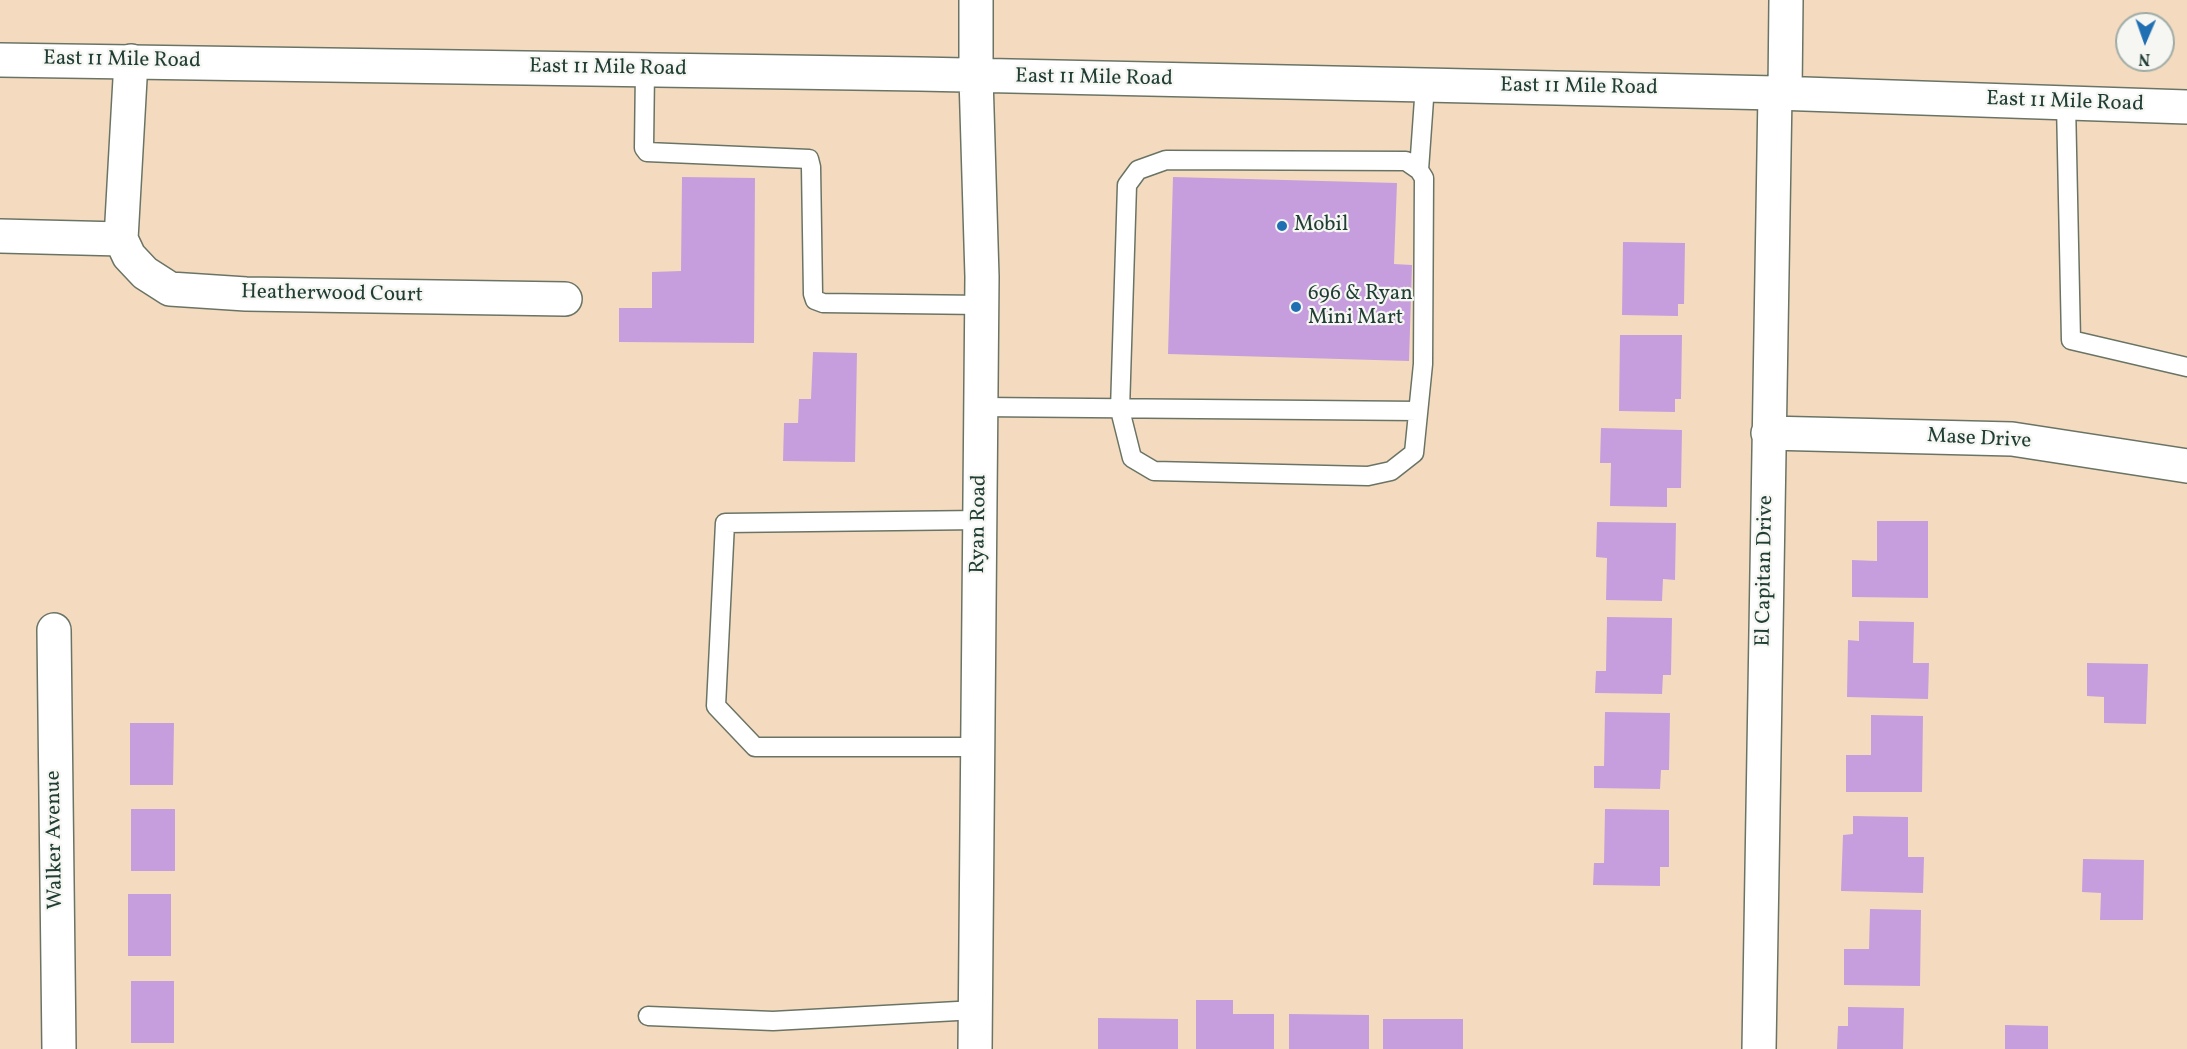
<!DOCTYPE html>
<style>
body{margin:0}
#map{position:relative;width:2187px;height:1049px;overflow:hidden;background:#f4dbbf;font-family:Vollkorn,serif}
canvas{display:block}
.north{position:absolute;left:2115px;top:12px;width:60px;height:60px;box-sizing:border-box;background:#f6f6f2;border:2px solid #a0aca6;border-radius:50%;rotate:182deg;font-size:16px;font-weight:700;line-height:24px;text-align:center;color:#1f3d34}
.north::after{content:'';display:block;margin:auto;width:21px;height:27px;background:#1f6fb2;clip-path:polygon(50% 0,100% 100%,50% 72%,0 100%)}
</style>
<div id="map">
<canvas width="2187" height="1049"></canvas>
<div class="north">N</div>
</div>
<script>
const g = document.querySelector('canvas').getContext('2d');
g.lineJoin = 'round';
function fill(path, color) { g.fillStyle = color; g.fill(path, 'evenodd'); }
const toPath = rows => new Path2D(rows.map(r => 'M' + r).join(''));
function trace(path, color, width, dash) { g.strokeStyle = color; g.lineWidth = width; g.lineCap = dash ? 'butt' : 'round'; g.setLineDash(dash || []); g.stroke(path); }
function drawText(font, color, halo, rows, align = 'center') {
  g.font = font + ' Vollkorn,serif'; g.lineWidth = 4.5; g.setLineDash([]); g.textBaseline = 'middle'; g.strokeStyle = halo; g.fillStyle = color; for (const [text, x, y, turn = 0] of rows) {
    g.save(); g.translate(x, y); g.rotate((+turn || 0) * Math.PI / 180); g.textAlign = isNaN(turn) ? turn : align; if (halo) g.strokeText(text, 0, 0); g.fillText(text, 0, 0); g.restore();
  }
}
const building = toPath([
 [682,177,755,178,754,343,619,342,619,308,652,308,652,272,681,271],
 [1173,177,1397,183,1394,264,1412,265,1409,361,1168,354],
 [1623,242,1685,243,1684,304,1678,304,1678,316,1622,315],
 [1620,335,1682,335,1681,399,1675,399,1675,412,1619,411],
 [813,352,857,353,855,462,783,461,784,423,798,423,799,399,811,399],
 [1601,428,1682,430,1681,488,1667,488,1667,507,1610,506,1611,463,1600,463],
 [1877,521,1928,521,1928,598,1852,597,1852,560,1877,561],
 [1597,522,1676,523,1675,580,1663,579,1662,601,1606,600,1607,558,1596,557],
 [1607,617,1672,618,1671,675,1663,675,1662,694,1595,693,1596,671,1606,671],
 [1859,621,1914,622,1913,663,1929,663,1928,699,1847,697,1848,640,1859,641],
 [2087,663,2148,664,2146,724,2104,723,2104,697,2087,696],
 [1605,712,1670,713,1669,770,1661,770,1660,789,1594,788,1594,766,1604,766],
 [1871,715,1923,716,1922,792,1846,792,1846,755,1871,755],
 [130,723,174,723,173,785,130,785],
 [131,809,175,809,175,871,131,871],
 [1605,809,1669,810,1669,867,1660,867,1660,886,1593,885,1594,863,1604,863],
 [1853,816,1908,817,1908,857,1924,857,1923,893,1841,891,1843,835,1853,834],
 [2083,859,2144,860,2143,920,2100,920,2101,893,2082,892],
 [128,894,171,894,171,956,128,956],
 [1870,909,1921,910,1920,986,1844,985,1844,949,1869,949],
 [131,981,174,981,174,1043,131,1043],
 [1196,1000,1233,1000,1233,1014,1274,1014,1274,1049,1196,1049],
 [1848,1007,1904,1008,1903,1049,1837,1049,1838,1026,1848,1026],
 [1289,1014,1369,1015,1369,1049,1289,1049],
 [1098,1018,1178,1019,1178,1049,1098,1049],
 [1383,1019,1463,1019,1463,1049,1383,1049],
 [2005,1025,2048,1026,2048,1049,2005,1049]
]);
const lane = toPath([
 [645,70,644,148,647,152,809,159,811,167,813,294,815,300,823,303,982,305],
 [2066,103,2071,340,2187,367],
 [1166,160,1406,161,1419,170,1424,178,1423,364,1414,453,1391,471,1368,476,1154,471,1132,458,1120,410,1127,185,1138,170,1166,160],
 [1419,170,1425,85],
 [981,407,1418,411],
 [978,747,755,747,716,706,725,523,980,520],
 [648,1016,773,1021,976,1010]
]);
const street = toPath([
 [131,61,121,239,129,256,145,273,170,289,246,294,565,299],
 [0,236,121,239],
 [1768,433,2012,439,2187,466],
 [54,630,59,1049],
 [1759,1049,1775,93]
]);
const secondary = toPath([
 [0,60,919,74,1425,85,1775,93,2187,107],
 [1785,93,1786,0],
 [975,1049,982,277,976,77,976,0]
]);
const markers = [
 [1282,226,6,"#1f6fb2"],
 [1296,307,6,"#1f6fb2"]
];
const streetNames = [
 ["East 11 Mile Road",122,61,1],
 ["East 11 Mile Road",608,69,1],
 ["East 11 Mile Road",1094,79,1],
 ["East 11 Mile Road",1579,88,1],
 ["East 11 Mile Road",2065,103,2],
 ["Heatherwood Court",332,295,1],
 ["Mase Drive",1979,440,3],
 ["Ryan Road",980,524,-89],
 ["El Capitan Drive",1766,571,-89],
 ["Walker Avenue",56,840,-91]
];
const poiNames = [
 ["Mobil",1294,226],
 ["696 & Ryan",1308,295],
 ["Mini Mart",1308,319]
];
fill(building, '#c69edd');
trace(lane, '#6a7465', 21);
trace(street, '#6a7465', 36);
trace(secondary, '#6a7465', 36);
trace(lane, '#fff', 18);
trace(street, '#fff', 33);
trace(secondary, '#fff', 33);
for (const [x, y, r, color] of markers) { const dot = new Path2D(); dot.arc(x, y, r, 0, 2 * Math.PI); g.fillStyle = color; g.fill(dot); trace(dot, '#f6f6f2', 2); }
drawText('21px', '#1f3d34', '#f6f6f2', streetNames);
drawText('21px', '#1f3d34', '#f6f6f2', poiNames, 'left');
</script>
